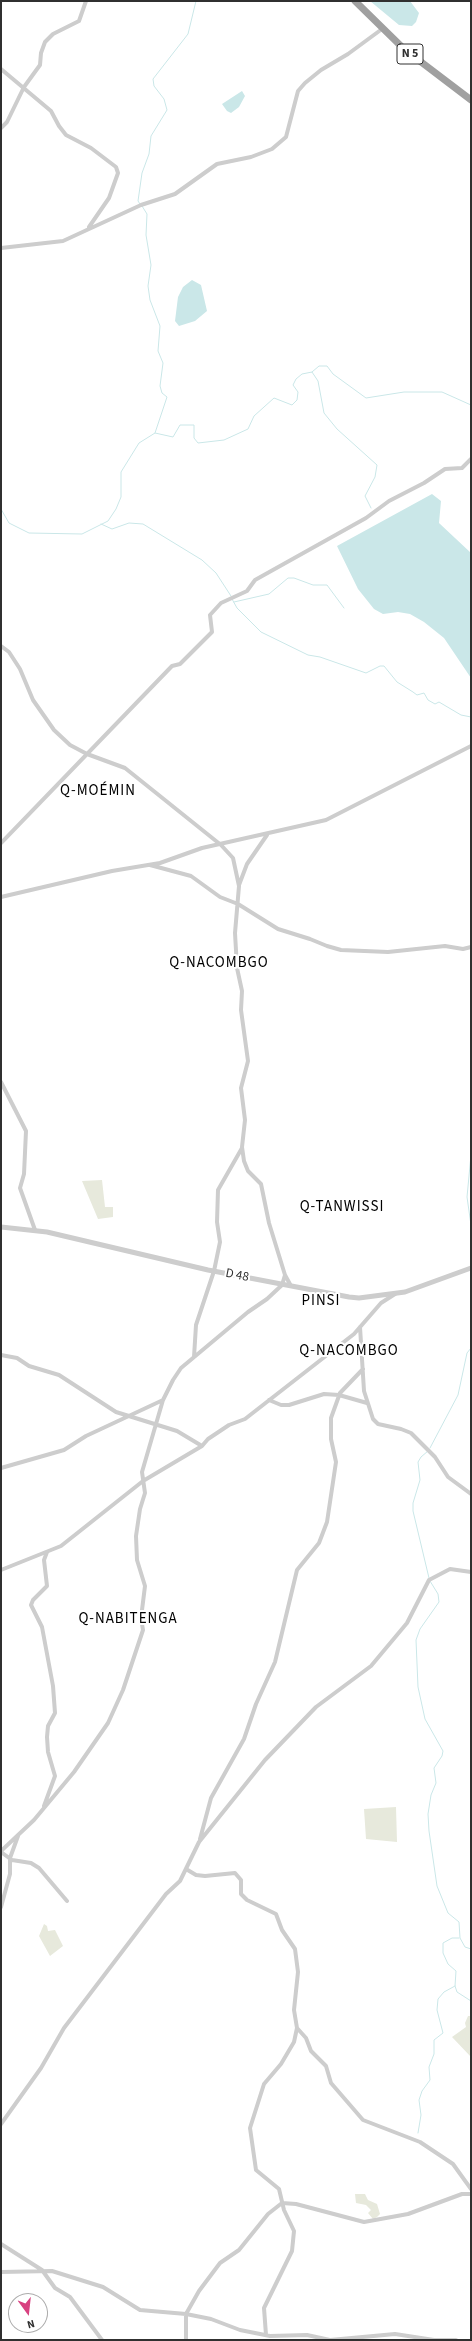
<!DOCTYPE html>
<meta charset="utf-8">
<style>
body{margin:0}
#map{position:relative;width:472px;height:2341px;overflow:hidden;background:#fff;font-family:"Source Sans 3",sans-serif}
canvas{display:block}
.frame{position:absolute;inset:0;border:2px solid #303030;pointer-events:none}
.north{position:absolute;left:8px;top:2293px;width:40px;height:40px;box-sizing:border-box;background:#fff;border:1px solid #acacac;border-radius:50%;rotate:165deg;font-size:11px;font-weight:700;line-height:16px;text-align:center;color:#303030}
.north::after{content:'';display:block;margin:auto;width:14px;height:18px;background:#d84180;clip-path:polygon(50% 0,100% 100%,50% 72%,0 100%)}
</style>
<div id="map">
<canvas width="472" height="2341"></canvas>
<div class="frame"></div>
<div class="north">N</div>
</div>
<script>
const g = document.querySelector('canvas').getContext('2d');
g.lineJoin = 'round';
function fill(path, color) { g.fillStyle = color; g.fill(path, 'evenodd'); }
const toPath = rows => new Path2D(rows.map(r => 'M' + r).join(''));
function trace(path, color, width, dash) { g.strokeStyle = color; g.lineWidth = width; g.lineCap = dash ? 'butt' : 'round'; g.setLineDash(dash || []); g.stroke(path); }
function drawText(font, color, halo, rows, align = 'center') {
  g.font = font + ' "Source Sans 3",sans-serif'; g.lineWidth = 4; g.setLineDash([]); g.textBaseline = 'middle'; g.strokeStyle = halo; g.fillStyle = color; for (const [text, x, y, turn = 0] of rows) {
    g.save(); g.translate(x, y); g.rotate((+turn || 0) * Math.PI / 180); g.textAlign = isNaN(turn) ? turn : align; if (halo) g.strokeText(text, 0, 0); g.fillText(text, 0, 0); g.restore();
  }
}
const green = toPath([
 [102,1180,105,1207,113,1207,113,1217,98,1219,82,1181],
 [396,1807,397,1842,366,1839,364,1809],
 [44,1924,47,1926,48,1931,55,1930,63,1946,50,1956,39,1936],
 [468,2016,471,2016,471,2057,452,2037,466,2027,465,2023],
 [355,2194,365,2194,368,2200,377,2204,380,2214,377,2217,373,2219,368,2213,371,2210,366,2205,356,2203]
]);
const water = toPath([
 [370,1,410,1,419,13,416,22,412,26,399,25],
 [242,91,245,96,239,107,231,113,227,111,222,104],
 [192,280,201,285,207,311,195,321,179,326,175,321,178,297,183,287],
 [432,494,441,501,439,523,471,553,471,678,444,638,424,622,410,614,398,612,383,614,374,609,358,589,337,546]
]);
const stream = toPath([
 [140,204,138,201,142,173,149,154,151,136,167,110,164,99,154,86,153,79,188,34,196,1],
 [142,206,147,214,146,235,151,265,148,286,150,300,160,326,158,351,163,363,160,386,162,393,167,397,155,433],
 [312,372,319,366,327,366,333,374,366,398,404,392,442,392,471,405],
 [1,509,9,523,29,533,82,534,108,521,116,509,121,497,121,472,139,443,155,433,173,437,180,425,194,425,194,438,198,443,224,440,248,429,254,416,274,398,292,405,297,400,298,392,293,385,296,379,302,374,312,372,318,381,324,413,337,429,377,465,375,477,365,496,371,508],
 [101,524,112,529,129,523,143,524,202,560,216,573,231,596],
 [232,599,237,608,261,632,308,655,320,657,366,673,380,666,384,666,397,682,413,692,417,695,424,693,428,700,435,704,439,702,461,715,471,717],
 [234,602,269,594,288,578,294,578,313,585,327,585,344,608],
 [471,1155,467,1197,471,1225],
 [430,1448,458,1395,467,1353,471,1348],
 [428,1451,421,1457,418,1462,420,1480,413,1503,413,1511,429,1578],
 [430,1581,438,1594,439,1602,420,1629,416,1640,418,1687,425,1719,443,1751,442,1756,434,1768,436,1783,431,1795,428,1814,429,1831,437,1886,448,1913,459,1922,460,1938,465,1947,471,1949],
 [459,1938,452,1938,443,1943,443,1953,448,1964,456,1971,455,1986,457,1992,471,2001],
 [418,2133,421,2115,419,2100,422,2091,430,2080,429,2067,434,2054,434,2040,443,2033,437,2010,438,1999,444,1992,455,1986]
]);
const minor = toPath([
 [1,69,51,111,59,126,66,135,91,148,116,167,118,173,109,198,89,227],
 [1,128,7,122,24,87,40,65,41,53,45,42,53,34,79,21,86,1],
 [1,248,63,241,141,205,175,194,217,164,251,157,272,149,286,137,298,91,305,83,321,70,348,54,382,29],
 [1,646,9,652,20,669,33,700,54,730,70,745,87,754,125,768,221,845,233,858,239,886,235,933,237,968,242,991,241,1010,248,1061,241,1088,245,1120,242,1147,244,1161,248,1171,261,1184,269,1223,285,1275,291,1286],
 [1,843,172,666,180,664,212,632,210,615,221,603,247,591,255,580,366,518,389,501,424,483,445,469,462,468,471,459],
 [150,865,191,876,220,897,238,904,278,929,310,939,327,946,341,950,388,952,445,946,463,949,471,947],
 [239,885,247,864,267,835],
 [1,897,112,871,160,863,202,848,326,820,471,746],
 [1,1082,26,1131,24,1174,20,1188,35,1230],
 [360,1327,364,1391,373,1419,378,1424,401,1429,411,1433,435,1457,448,1477,471,1494],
 [1,1355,17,1358,29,1366,59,1375,116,1412,177,1431,202,1446],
 [194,1357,196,1325,214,1271,220,1242,217,1222,218,1190,242,1148],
 [269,1400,281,1405,289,1405,324,1394,339,1395,367,1403],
 [1,1468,64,1450,86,1436,163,1400],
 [1,1570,61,1546,143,1481,202,1446,208,1439,229,1425,245,1419,354,1334,381,1303,395,1294],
 [44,1806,55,1776,48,1752,47,1737,48,1726,55,1713,53,1686,42,1627,31,1605,33,1600,47,1586,44,1560,47,1552],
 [200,1839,211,1798,244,1739,256,1704,275,1662,297,1570,319,1543,327,1522,336,1462,331,1439,331,1418,340,1393,363,1369],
 [1,1851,34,1820,74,1772,108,1723,123,1690,143,1630,141,1618,145,1586,137,1560,136,1536,140,1509,145,1493,142,1472,163,1400,173,1380,181,1368,248,1312,267,1299,282,1285,285,1275],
 [1,1852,12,1860,31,1863,39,1868,67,1901],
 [186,1869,196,1875,205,1876,235,1873,241,1880,241,1894,247,1900,276,1914,282,1930,295,1949,298,1972,294,2010,297,2028,294,2042,281,2064,264,2084,250,2128,256,2170,279,2189,284,2210,294,2231,292,2251,264,2308,266,2335],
 [1,1907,10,1874,10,1858,18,1836],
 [297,2028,306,2038,311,2051,326,2066,331,2083,363,2120,420,2142,453,2164,471,2189],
 [1,2124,41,2068,64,2028,166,1894,180,1881,199,1842,265,1760,316,1707,371,1666,407,1623,429,1580,450,1569,471,1572],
 [1,2244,42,2270,55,2288,70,2297,102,2340],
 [1,2272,52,2271,103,2287,140,2310,186,2314,211,2319,240,2330,270,2336,307,2335,330,2340,395,2334,434,2340,456,2340],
 [186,2340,186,2314,199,2291,220,2263,239,2250,268,2214,282,2203,296,2204,364,2222,408,2214,462,2194,471,2194]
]);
const tertiary = toPath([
 [1,1227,47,1232,208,1270,349,1297,359,1298,405,1292,471,1268]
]);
const trunk = toPath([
 [355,1,404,49,471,100]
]);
const shields = [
 [410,54,26]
];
const shieldNames = [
 ["N 5",410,54]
];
const streetNames = [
 ["D 48",237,1276,11]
];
const quarterNames = [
 ["Q-MOÉMIN",98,792],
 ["Q-NACOMBGO",219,964],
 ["Q-TANWISSI",342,1208],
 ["PINSI",321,1302],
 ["Q-NACOMBGO",349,1352],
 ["Q-NABITENGA",128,1620]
];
fill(green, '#e7e9dc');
fill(water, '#cae7e8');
trace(stream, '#cae7e8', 1);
trace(minor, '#cdcdcd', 4);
trace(tertiary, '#cdcdcd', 5);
trace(trunk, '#a0a0a0', 7);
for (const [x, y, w] of shields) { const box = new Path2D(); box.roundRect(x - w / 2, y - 10, w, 20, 3); g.fillStyle = '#fff'; g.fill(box); trace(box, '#303030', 1); }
drawText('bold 12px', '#303030', null, shieldNames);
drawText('13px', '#303030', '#fff', streetNames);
g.letterSpacing = '1px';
drawText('15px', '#000', '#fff', quarterNames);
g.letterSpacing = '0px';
</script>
